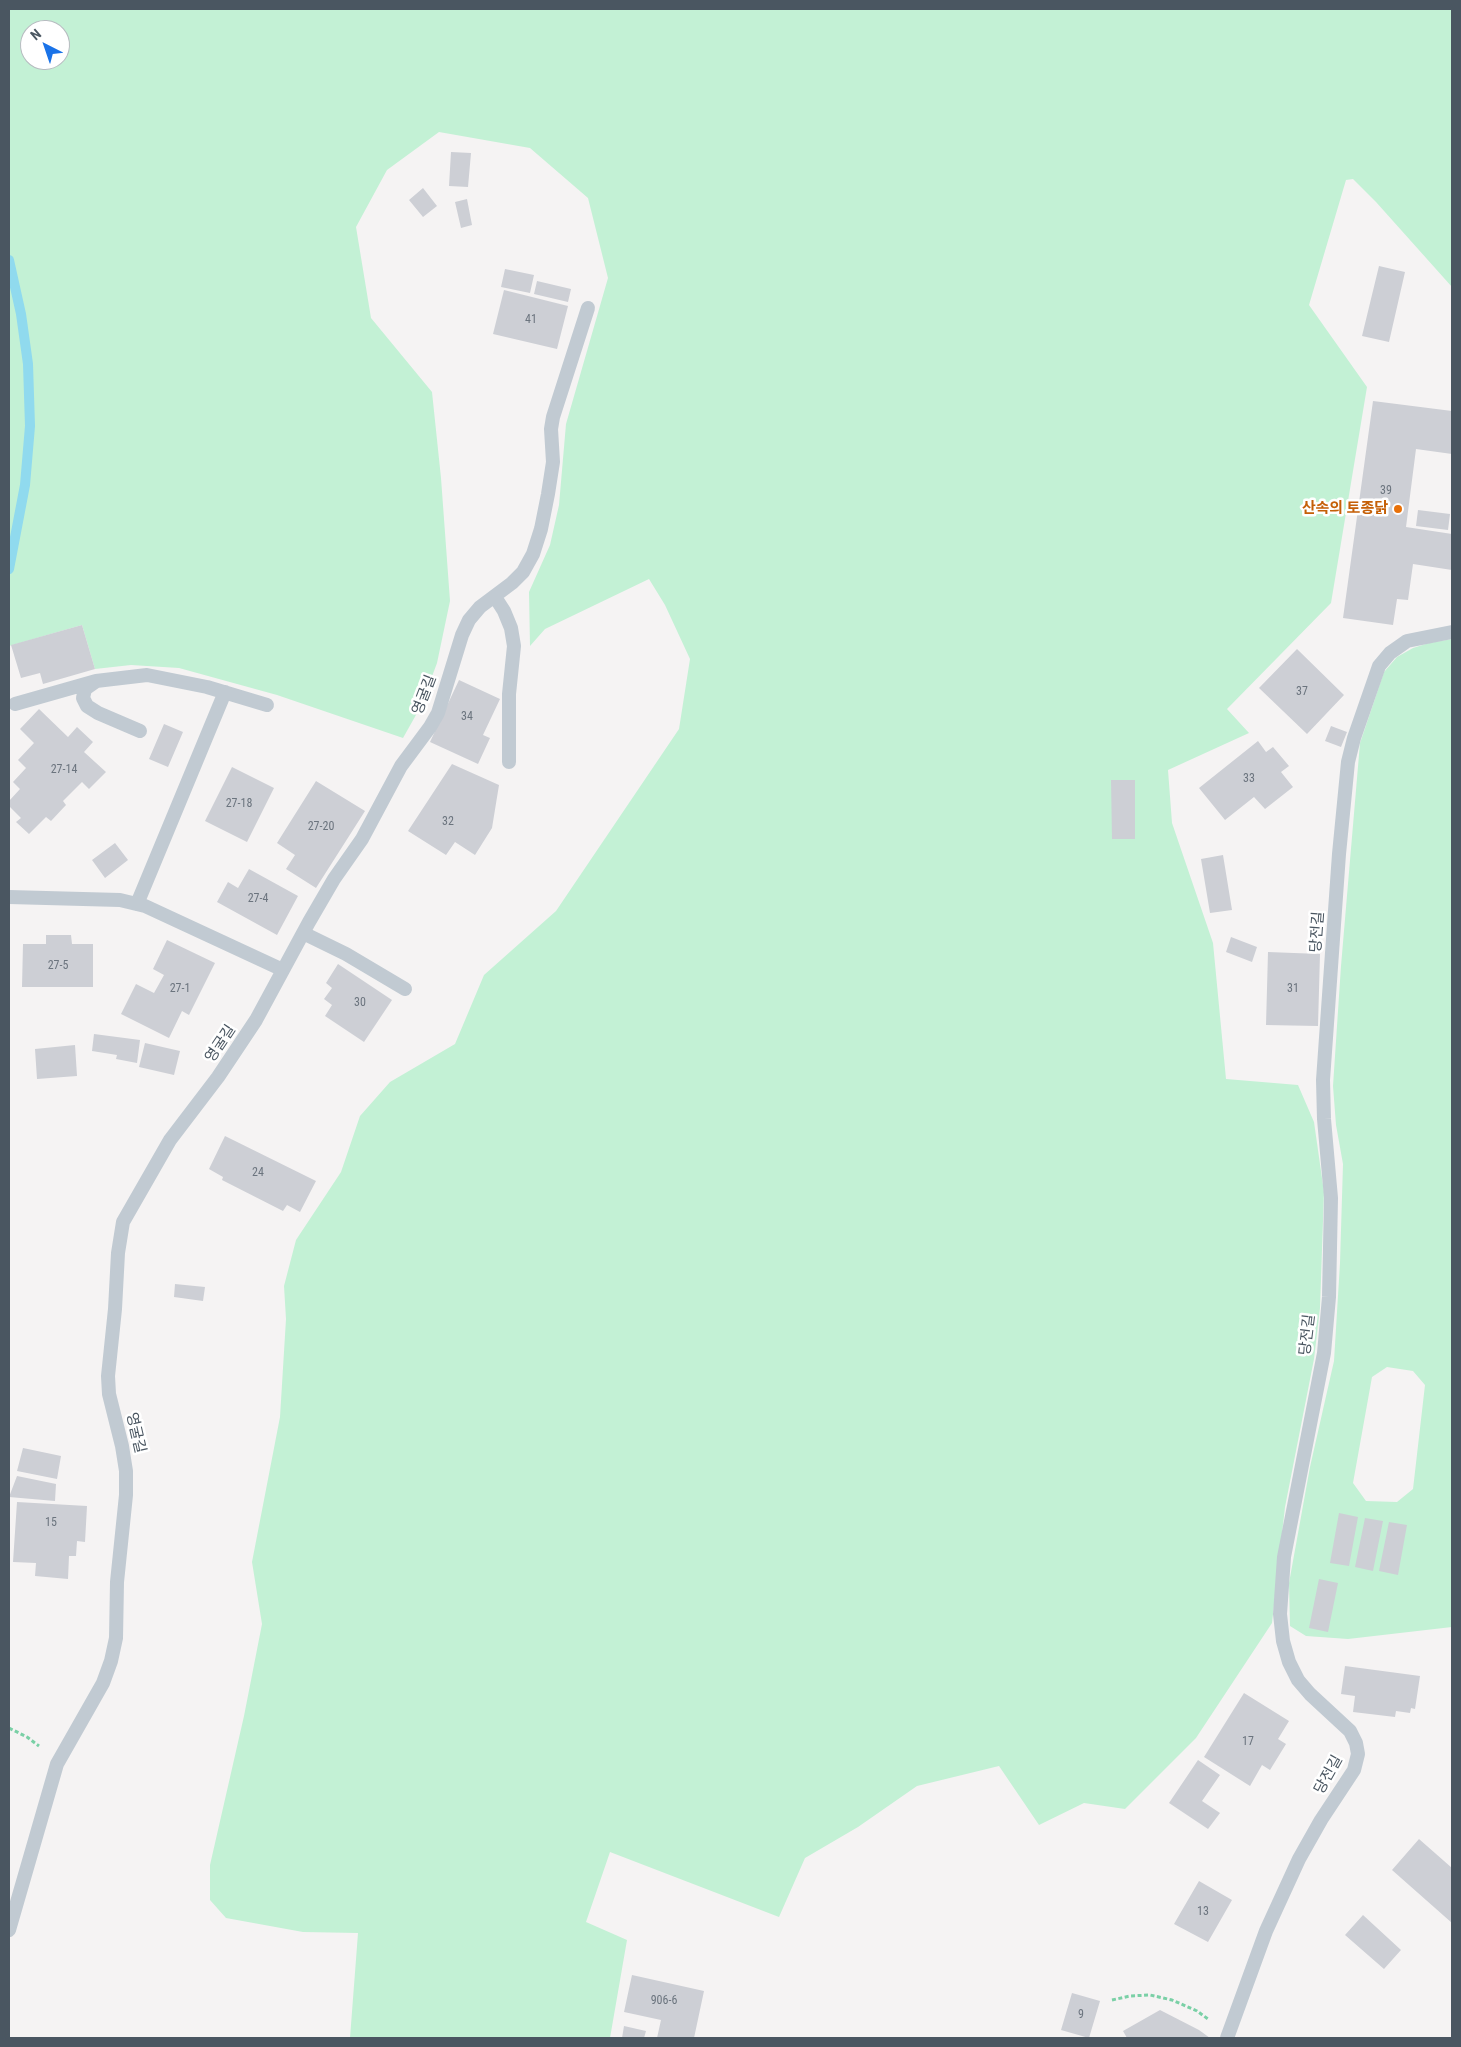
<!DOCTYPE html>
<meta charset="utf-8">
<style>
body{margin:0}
#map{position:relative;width:1461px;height:2047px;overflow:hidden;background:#f5f3f3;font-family:"Roboto Condensed",sans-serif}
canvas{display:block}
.frame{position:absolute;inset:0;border:10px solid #4a5661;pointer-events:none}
.north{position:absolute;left:20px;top:20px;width:50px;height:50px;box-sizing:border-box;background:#fff;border:1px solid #b7bbc0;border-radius:50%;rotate:319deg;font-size:14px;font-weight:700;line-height:20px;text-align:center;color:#4a5661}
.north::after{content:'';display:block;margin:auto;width:18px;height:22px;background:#1a73e8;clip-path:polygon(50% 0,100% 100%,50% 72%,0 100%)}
</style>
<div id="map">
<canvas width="1461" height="2047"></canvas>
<div class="frame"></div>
<div class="north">N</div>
</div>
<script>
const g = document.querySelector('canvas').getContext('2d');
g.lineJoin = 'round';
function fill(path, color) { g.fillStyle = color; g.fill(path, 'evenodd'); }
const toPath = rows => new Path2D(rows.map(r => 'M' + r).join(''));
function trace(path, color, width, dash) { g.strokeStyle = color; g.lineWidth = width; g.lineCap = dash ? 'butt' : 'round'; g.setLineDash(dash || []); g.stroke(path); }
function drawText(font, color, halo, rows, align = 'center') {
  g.font = font + ' "Roboto Condensed","Noto Sans KR",sans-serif'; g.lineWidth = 5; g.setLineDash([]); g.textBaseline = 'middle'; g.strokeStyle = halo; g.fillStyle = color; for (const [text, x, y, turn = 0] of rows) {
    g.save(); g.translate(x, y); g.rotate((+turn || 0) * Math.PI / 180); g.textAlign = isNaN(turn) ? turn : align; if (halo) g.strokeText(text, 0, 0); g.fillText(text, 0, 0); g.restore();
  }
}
const green = toPath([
 [9,9,1452,9,1452,287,1376,202,1353,179,1346,180,1309,305,1367,387,1331,603,1227,709,1249,733,1168,770,1172,823,1213,943,1226,1079,1298,1085,1314,1122,1324,1192,1320,1308,1314,1359,1285,1507,1272,1623,1196,1738,1125,1809,1084,1803,1039,1825,999,1766,917,1786,858,1827,805,1858,779,1917,610,1852,586,1922,627,1940,610,2038,350,2038,358,1933,303,1932,226,1918,210,1900,210,1865,244,1716,262,1624,252,1562,280,1417,286,1319,284,1286,296,1240,341,1172,360,1116,390,1082,455,1044,484,975,556,911,679,729,690,659,665,605,649,579,545,629,530,646,529,592,550,545,559,505,566,424,608,278,588,198,530,148,439,132,387,170,356,227,371,318,432,392,441,478,450,601,437,663,421,706,403,738,277,695,179,668,131,665,95,669,82,625,9,646],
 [30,30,60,30,60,60,30,60],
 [1452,639,1452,1627,1348,1639,1306,1636,1290,1626,1289,1583,1310,1467,1334,1361,1340,1263,1343,1164,1336,1125,1333,1086,1341,966,1360,743,1384,672,1397,657,1413,648,1429,643],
 [1387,1367,1413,1371,1425,1385,1413,1489,1397,1502,1366,1501,1353,1483,1372,1377]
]);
const stream = toPath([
 [9,260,21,314,28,364,30,426,25,485,9,569]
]);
const building = toPath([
 [451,152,471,153,468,187,449,186],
 [423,188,437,206,423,217,409,200],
 [467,199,472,225,461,228,455,202],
 [1379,266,1405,272,1389,342,1362,336],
 [505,269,534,275,530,293,501,287],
 [537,281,571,289,568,302,534,294],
 [504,290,568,306,557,349,493,334],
 [1373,401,1452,411,1452,454,1416,449,1406,527,1452,534,1452,570,1413,564,1408,600,1397,599,1393,625,1343,618],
 [1418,510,1450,514,1448,530,1416,526],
 [82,625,95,669,43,684,40,673,21,678,11,645],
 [1297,649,1344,695,1307,734,1259,688],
 [459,680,500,699,483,735,490,738,478,764,430,742],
 [39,709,68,737,77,727,93,742,84,752,106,772,89,789,82,782,63,801,66,805,51,821,46,817,29,834,16,822,21,818,9,806,9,801,20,789,13,782,26,768,18,760,34,743,20,729],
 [164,724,183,732,168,767,149,759],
 [1331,726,1347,732,1341,747,1325,741],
 [1258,741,1266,752,1273,747,1289,766,1281,772,1293,787,1265,809,1254,797,1225,820,1199,788],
 [452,764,499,785,492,828,475,855,455,842,446,855,408,831],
 [232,767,274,788,247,842,205,821],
 [1111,780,1135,780,1135,839,1112,839],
 [316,781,365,811,316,888,286,869,295,855,277,843],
 [115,843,128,860,105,878,92,860],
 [1223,855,1232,910,1210,913,1201,859],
 [249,869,298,896,277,935,217,902,228,882,238,888],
 [46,935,71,935,72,944,93,944,93,987,22,987,23,944,46,944],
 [1231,937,1257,947,1252,962,1226,952],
 [167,940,215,963,189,1015,182,1011,169,1038,121,1014,136,984,154,993,164,975,153,969],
 [1268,952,1320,954,1318,1026,1266,1025],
 [338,964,392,1000,364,1042,325,1016,332,1005,324,999,332,988,326,983],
 [94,1034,140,1040,137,1063,116,1059,117,1055,92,1051],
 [145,1043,180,1051,174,1075,139,1067],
 [75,1045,77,1076,37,1079,35,1049],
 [225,1136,316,1181,300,1212,287,1205,283,1211,222,1180,223,1177,209,1169],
 [175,1284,205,1287,203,1301,174,1297],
 [23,1448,61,1456,57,1479,17,1471],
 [17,1476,56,1484,55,1501,9,1497],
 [17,1502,87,1506,85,1542,77,1541,76,1556,69,1556,68,1579,35,1576,36,1563,13,1562],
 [1339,1513,1358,1517,1349,1566,1330,1563],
 [1365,1518,1383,1521,1373,1571,1355,1567],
 [1389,1522,1407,1525,1398,1575,1379,1571],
 [1319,1579,1338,1583,1328,1632,1309,1628],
 [1345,1666,1420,1676,1415,1709,1411,1708,1410,1713,1396,1711,1395,1717,1353,1712,1355,1696,1341,1694],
 [1244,1693,1289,1721,1278,1739,1286,1744,1270,1770,1262,1765,1250,1786,1204,1757],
 [1198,1760,1220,1775,1202,1801,1220,1813,1208,1829,1169,1803],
 [1419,1839,1452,1868,1452,1923,1392,1870],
 [1199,1881,1232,1900,1208,1942,1174,1924],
 [1363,1915,1401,1950,1384,1969,1345,1935],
 [632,1975,704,1991,694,2038,657,2038,661,2020,624,2012],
 [1072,1993,1100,2001,1089,2038,1061,2030],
 [1160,2010,1199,2030,1210,2038,1127,2038,1123,2031],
 [624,2026,646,2031,644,2038,622,2038]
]);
const path = toPath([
 [9,1728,27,1737,39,1746],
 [1112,2000,1130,1996,1150,1995,1172,2000,1197,2011,1208,2019]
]);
const service = toPath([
 [495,597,504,611,511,628,514,646,509,694,509,762],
 [95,682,85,689,83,698,87,706,98,713,140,731],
 [15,704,96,681,147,675,207,687,267,705],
 [9,897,120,900,145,906,283,970],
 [137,904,225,692],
 [303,933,346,954,405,989],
 [9,1930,57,1764,103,1683,111,1661,116,1638,117,1582,126,1495,126,1471,122,1446,109,1394,108,1376,115,1309,118,1253,123,1222,170,1140,218,1077,256,1020,309,922,334,879,362,839,401,766,430,727,438,713,462,635,469,620,480,607,512,583,523,572,533,554,541,529,548,494,553,462,551,429,553,417,588,308],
 [1227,2038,1266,1931,1299,1859,1321,1820,1354,1770,1358,1754,1356,1743,1350,1731,1310,1694,1298,1680,1289,1662,1283,1641,1280,1614,1284,1557,1324,1353,1329,1297,1331,1198,1324,1119,1323,1080,1339,854,1348,762,1354,738,1379,666,1390,653,1407,641,1452,632]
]);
const markers = [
 [1398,509,5,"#e8710a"]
];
const numberNames = [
 ["41",531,320],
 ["39",1386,491],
 ["37",1302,692],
 ["34",467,717],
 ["27-14",64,770],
 ["33",1249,779],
 ["27-18",239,804],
 ["32",448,822],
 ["27-20",321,827],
 ["27-4",258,899],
 ["27-5",58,966],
 ["27-1",180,989],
 ["31",1293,989],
 ["30",360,1003],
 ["24",258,1173],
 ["15",51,1523],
 ["17",1248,1742],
 ["13",1203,1912],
 ["906-6",664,2001],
 ["9",1081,2015]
];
const foodNames = [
 ["산속의 토종닭",1388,509]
];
const streetNames = [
 ["영굴길",425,695,-69],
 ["당전길",1318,932,-86],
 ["영굴길",221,1044,-56],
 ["당전길",1308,1335,-83],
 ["영굴길",135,1433,77],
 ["당전길",1329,1775,-61]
];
fill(green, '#c3f1d5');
trace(stream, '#90daee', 10);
fill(building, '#cdcfd5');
trace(path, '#7ad0a6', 3, [4, 2.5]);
trace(service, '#c1cad2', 14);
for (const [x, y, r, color] of markers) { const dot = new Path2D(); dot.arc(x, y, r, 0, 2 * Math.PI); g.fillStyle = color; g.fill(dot); trace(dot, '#fff', 2); }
drawText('12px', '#6b747e', null, numberNames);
drawText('bold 15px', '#c56008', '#fff', foodNames, 'right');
drawText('15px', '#4a5661', '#fff', streetNames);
</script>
